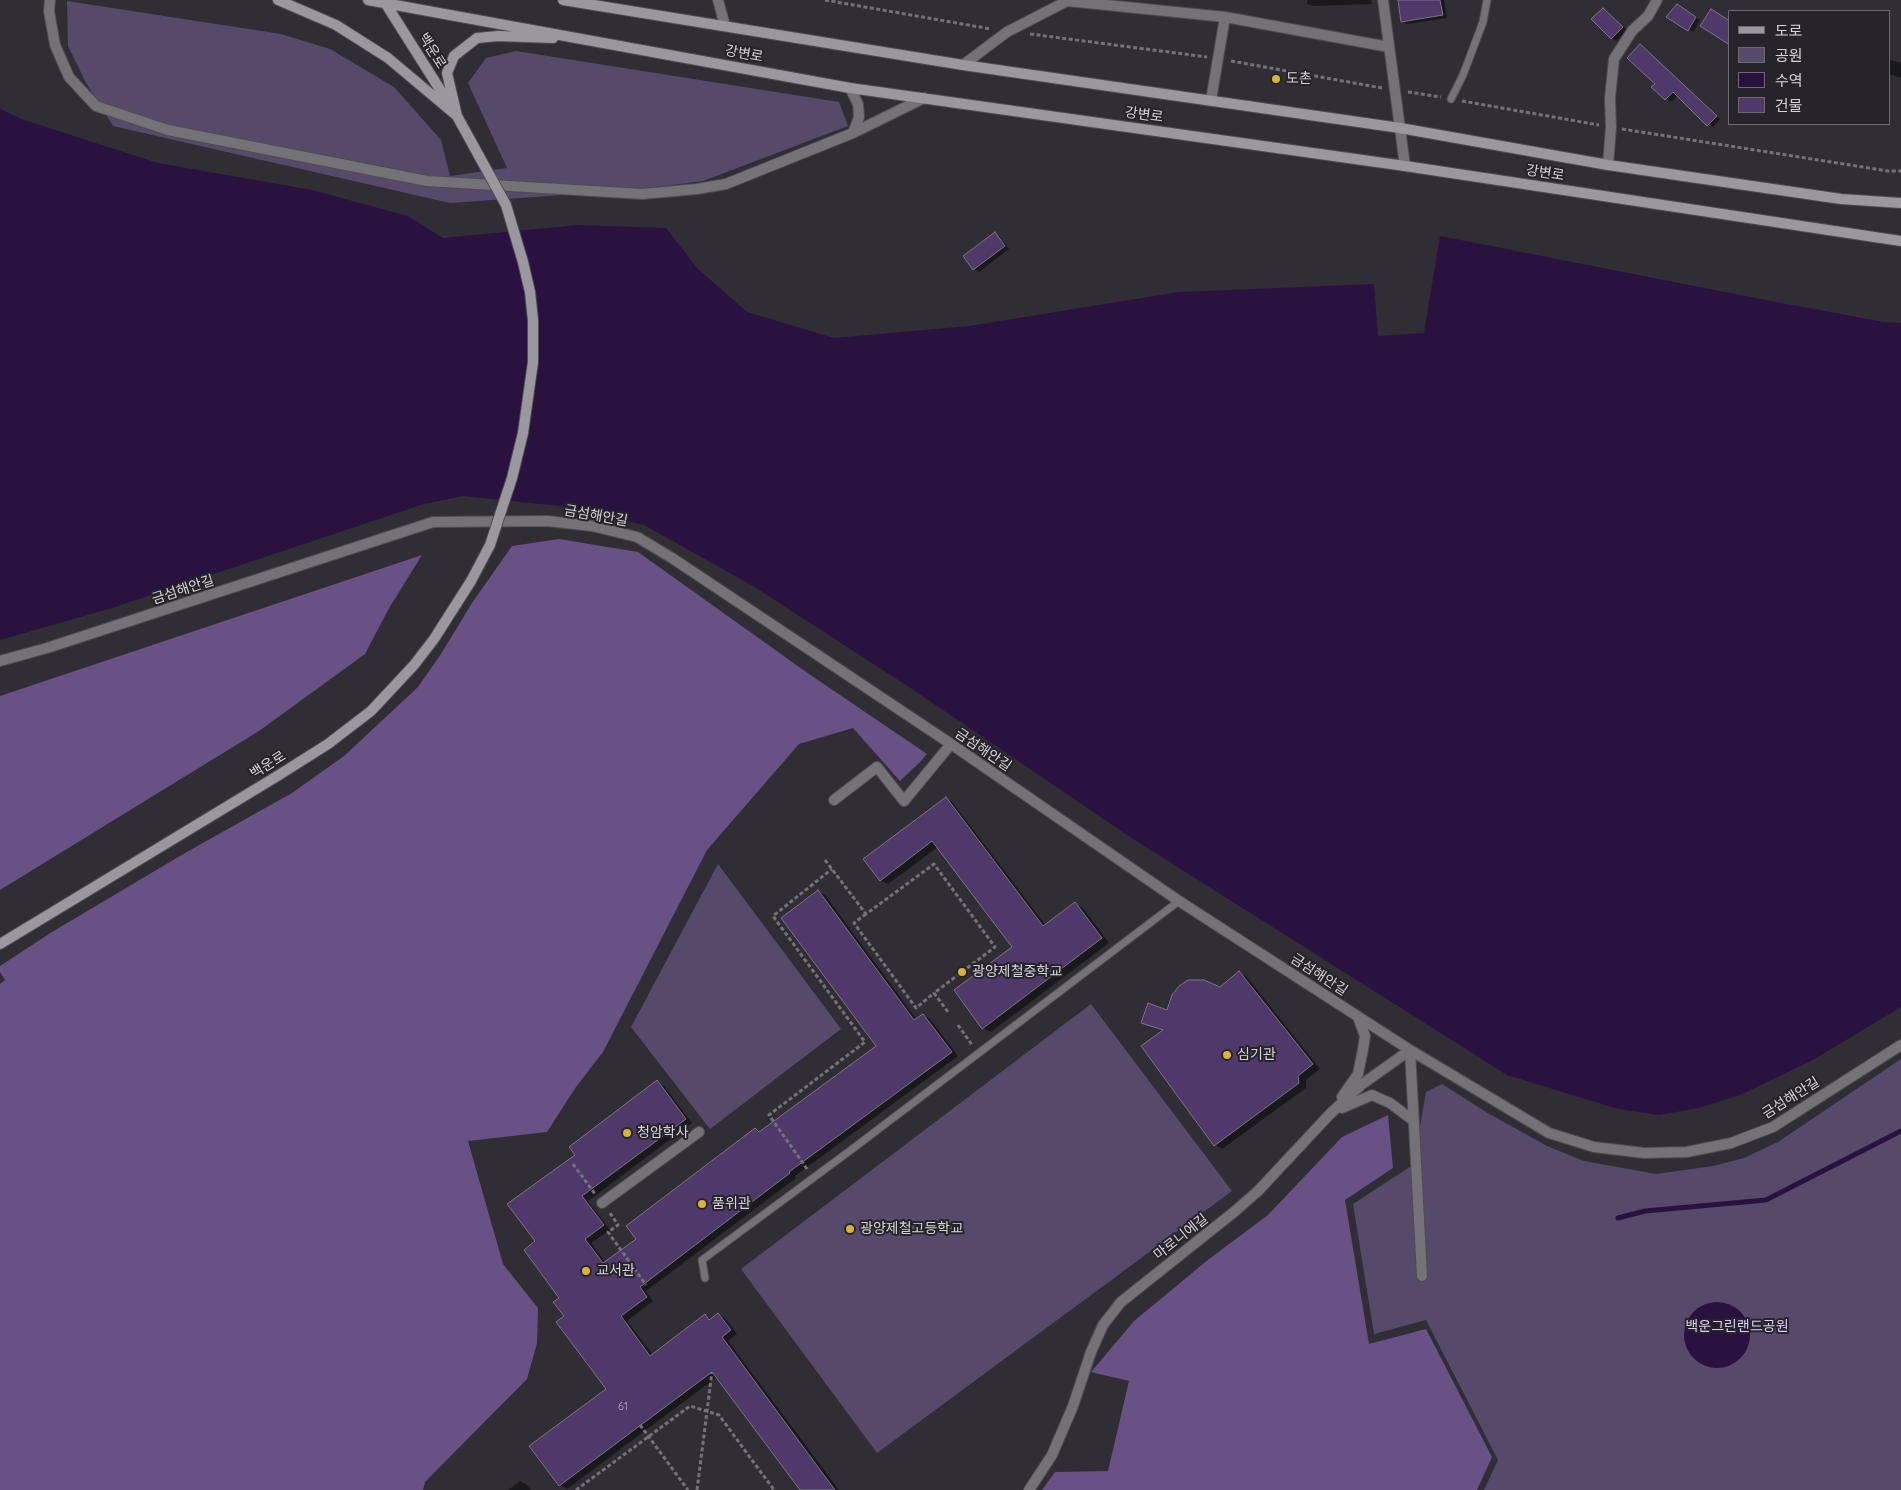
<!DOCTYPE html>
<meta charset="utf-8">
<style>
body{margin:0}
#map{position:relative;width:1901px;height:1490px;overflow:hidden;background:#302e34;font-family:Quicksand,"Noto Sans KR",sans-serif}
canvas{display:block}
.legend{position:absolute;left:1728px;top:10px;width:162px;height:115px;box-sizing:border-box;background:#26242a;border:1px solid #6c6a6f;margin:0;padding:6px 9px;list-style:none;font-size:15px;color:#d4d3d7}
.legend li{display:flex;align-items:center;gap:10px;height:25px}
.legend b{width:25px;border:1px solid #6c6a6f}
</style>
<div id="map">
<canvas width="1901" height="1490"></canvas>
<ul class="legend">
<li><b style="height:6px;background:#9a989e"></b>도로</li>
<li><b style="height:14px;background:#57496a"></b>공원</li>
<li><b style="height:14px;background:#291240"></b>수역</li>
<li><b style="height:14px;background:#4f386a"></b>건물</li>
</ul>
</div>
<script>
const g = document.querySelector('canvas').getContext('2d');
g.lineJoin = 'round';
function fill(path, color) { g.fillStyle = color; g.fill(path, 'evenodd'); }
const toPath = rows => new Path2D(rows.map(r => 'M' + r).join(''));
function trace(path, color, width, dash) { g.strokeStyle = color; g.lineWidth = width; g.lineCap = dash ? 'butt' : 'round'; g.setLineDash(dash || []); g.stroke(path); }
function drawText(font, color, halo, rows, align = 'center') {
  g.font = font + ' Quicksand,"Noto Sans KR",sans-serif'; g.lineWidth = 4; g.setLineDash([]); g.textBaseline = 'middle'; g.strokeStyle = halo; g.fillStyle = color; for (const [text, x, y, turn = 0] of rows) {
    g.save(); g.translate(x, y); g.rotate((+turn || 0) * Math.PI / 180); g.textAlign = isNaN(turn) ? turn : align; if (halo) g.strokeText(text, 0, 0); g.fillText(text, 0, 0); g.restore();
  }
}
const green = toPath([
 [67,1,281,34,330,49,394,87,441,140,450,176,507,168,468,83,486,58,516,51,839,102,848,126,703,181,633,190,450,203,113,126,86,83,68,46],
 [718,864,841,1029,710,1129,631,1027],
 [1091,1004,1232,1191,877,1453,741,1269],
 [1901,1059,1901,1490,1484,1490,1498,1460,1426,1320,1374,1334,1353,1204,1419,1161,1418,1138,1426,1092,1442,1084,1486,1112,1547,1146,1584,1161,1656,1174,1713,1166,1744,1158,1778,1142]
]);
const forest = toPath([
 [559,539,638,552,809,674,927,754,920,762,900,781,853,728,799,744,707,850,603,1052,576,1087,547,1132,468,1141,503,1264,538,1308,537,1343,527,1379,425,1482,423,1490,0,1490,0,984,5,980,0,972,0,966,52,932,185,853,292,793,344,756,418,687,441,654,472,603,512,546],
 [422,555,388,610,365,654,259,731,0,890,0,696],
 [1388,1115,1393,1168,1345,1200,1369,1344,1426,1329,1492,1457,1477,1490,1042,1490,1055,1472,1108,1471,1129,1381,1091,1372,1134,1321,1209,1259,1268,1215,1342,1137]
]);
const water = toPath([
 [0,109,24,120,158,163,312,190,408,216,443,238,578,225,666,228,698,269,747,312,834,338,969,326,1179,292,1374,284,1378,336,1424,333,1440,236,1781,303,1884,322,1901,323,1901,1007,1813,1060,1740,1095,1699,1108,1659,1115,1618,1109,1507,1075,1130,837,912,689,753,586,644,525,569,507,463,496,424,504,112,608,0,640],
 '1684 1335a33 33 0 1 1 66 0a33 33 0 1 1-66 0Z'
]);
const shadow = toPath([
 [1307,0,1371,0,1372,4,1312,6,1307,4],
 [1399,0,1444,0,1447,18,1407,24,1402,22],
 [1677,6,1700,20,1693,32,1668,17],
 [1603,9,1627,30,1616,41,1611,38],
 [1640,46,1720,119,1713,127,1678,95,1671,102,1653,87,1657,84],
 [1890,60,1901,63,1901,78,1890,74],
 [995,234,999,236,1009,249,979,272,974,269,964,257],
 [946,798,953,803,1046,926,1075,904,1083,908,1109,943,991,1032,983,1028,1013,947,938,847,888,884,880,880],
 [818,891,825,895,917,1020,924,1015,930,1019,958,1056,795,1176,796,1178,646,1291,653,1301,627,1321,653,1355,705,1316,712,1319,718,1314,725,1318,737,1334,728,1341,839,1490,802,1490,717,1377,567,1489,560,1485,608,1389,566,1317,561,1298,537,1242,576,1155,657,1082,664,1086,692,1123,588,1201,610,1230,591,1243,606,1263,638,1239,756,1129,761,1132,878,1046],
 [1240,973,1247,977,1320,1069,1306,1080,1306,1088,1222,1149,1215,1145,1163,1031,1143,1022,1220,989],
 [520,1481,527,1485,531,1490,508,1490]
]);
const stream = toPath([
 [1618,1218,1645,1211,1766,1200,1901,1131]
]);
const building = toPath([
 [1398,0,1440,0,1443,15,1401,22,1398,0],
 [1677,4,1696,17,1688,31,1666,17,1677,4],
 [1603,8,1623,27,1611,39,1591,19,1603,8],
 [1711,9,1730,21,1730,45,1700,26,1711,9],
 [1640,44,1717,116,1707,126,1673,92,1665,100,1651,87,1655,84,1627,58,1640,44],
 [995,232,1005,246,973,270,963,256,995,232],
 [946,797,1043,926,1075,902,1102,938,982,1029,954,990,1012,947,932,841,880,881,863,859,946,797],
 [818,890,914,1020,923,1014,952,1052,789,1172,790,1173,640,1287,647,1297,621,1316,650,1356,705,1314,709,1320,718,1313,731,1330,722,1337,835,1490,800,1490,712,1372,559,1486,529,1446,606,1389,556,1322,564,1316,553,1302,559,1298,524,1250,535,1241,507,1204,575,1155,569,1147,657,1080,686,1119,582,1196,604,1225,585,1239,603,1263,636,1239,626,1226,755,1128,759,1132,876,1046,781,918,818,890],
 [1239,971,1313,1064,1298,1076,1299,1083,1214,1146,1141,1046,1163,1030,1141,1023,1148,1003,1167,1010,1172,995,1179,986,1188,980,1204,980,1220,987,1239,971]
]);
const path = toPath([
 [825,0,991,29],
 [1030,34,1207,57],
 [1231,61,1382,88],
 [1408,92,1441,97],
 [1462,101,1599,125],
 [1622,129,1888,171,1901,171],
 [825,860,866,914,934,864,995,947,934,993,948,1012],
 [866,914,854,923,916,1008,934,993],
 [958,1025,972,1045],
 [573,1164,595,1194],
 [807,1169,769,1115,865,1042,773,916,832,869],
 [610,1213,618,1225,608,1232,646,1285],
 [640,1425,688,1490],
 [576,1490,690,1406,719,1415,774,1490],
 [697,1490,712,1372]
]);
const service = toPath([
 [1451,99,1463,75,1483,22,1487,0],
 [705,1278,702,1260,851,1150,1179,901]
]);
const pedestrian = toPath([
 [602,1203,699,1132]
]);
const minor = toPath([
 [50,0,49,11,55,45,69,77,96,106,168,130,427,181,642,194,697,189,726,184,853,133,924,98],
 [718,0,725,26],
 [1383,0,1405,166],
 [963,65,1007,32,1067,1,1225,17,1389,47],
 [850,88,858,104,859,117,853,133],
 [1211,100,1225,17],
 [1608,165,1611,127,1610,98,1614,59,1632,31,1648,16,1657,0],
 [0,661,47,648,433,522,547,521,592,526,637,537,672,558,951,744,1179,901,1410,1050,1549,1133,1594,1147,1644,1153,1687,1152,1731,1143,1773,1127,1901,1045],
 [834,800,877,767,904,801,951,744],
 [1410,1050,1422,1276],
 [1342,1097,1358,1074,1363,1049,1365,1036,1358,1017],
 [1342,1108,1372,1095,1390,1103,1414,1121],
 [1029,1490,1052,1455,1073,1406,1091,1352,1103,1325,1121,1302,1234,1212,1258,1191,1330,1114,1361,1085,1410,1050]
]);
const secondary = toPath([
 [278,0,336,25,388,58,457,116],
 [368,0,850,88,1405,166,1901,241],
 [563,0,963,65,1400,128,1608,165,1841,199,1901,203],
 [384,1,451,107],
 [457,116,447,73,454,56,477,38,498,36,553,38],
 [0,944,279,775,328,744,371,711,414,665,434,639,471,581,490,545]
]);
const secondaryBridge = toPath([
 [457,116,506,205,523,262,530,292,533,320,533,362,523,433,512,478,490,545]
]);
const markers = [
 [1276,79,5,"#d6b534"],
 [962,972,5,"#d6b534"],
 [1227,1055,5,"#d6b534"],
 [627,1133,5,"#d6b534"],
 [702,1204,5,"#d6b534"],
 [850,1229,5,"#d6b534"],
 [586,1271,5,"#d6b534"]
];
const numberNames = [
 ["61",623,1407]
];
const streetNames = [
 ["백운로",432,51,58],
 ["강변로",744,54,11],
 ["강변로",1144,115,8],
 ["강변로",1545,173,9],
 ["금섬해안길",596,516,10],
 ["금섬해안길",183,590,-18],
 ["금섬해안길",983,750,34],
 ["백운로",268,765,-32],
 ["금섬해안길",1319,975,33],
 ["금섬해안길",1791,1098,-32],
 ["마로니에길",1181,1237,-38]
];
const poiNames = [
 ["도촌",1286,79],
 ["광양제철중학교",972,972],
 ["심기관",1237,1055],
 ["청암학사",637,1133],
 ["품위관",712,1204],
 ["광양제철고등학교",860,1229],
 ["교서관",596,1271]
];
const parkNames = [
 ["백운그린랜드공원",1737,1327]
];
fill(green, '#57496a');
fill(forest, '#685184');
fill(water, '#291240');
fill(shadow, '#0007');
trace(stream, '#291240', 5);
fill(building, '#4f386a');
trace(building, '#7a777e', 1);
trace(service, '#4e4c51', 9);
trace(pedestrian, '#4e4c51', 12);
trace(minor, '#4e4c51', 12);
trace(secondary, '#4e4c51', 12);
trace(path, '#747278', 3, [4, 2.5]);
trace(service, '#747276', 7);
trace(pedestrian, '#747276', 10);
trace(minor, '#747276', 10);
trace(secondary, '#9a989e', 10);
trace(secondaryBridge, '#4e4c51', 12, []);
trace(secondaryBridge, '#9a989e', 10);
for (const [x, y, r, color] of markers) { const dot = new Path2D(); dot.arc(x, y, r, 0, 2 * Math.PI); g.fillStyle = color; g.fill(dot); trace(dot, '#26242a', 2); }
drawText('11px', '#b3acbc', null, numberNames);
drawText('14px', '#d4d3d7', '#26242a', streetNames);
drawText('14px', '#d4d3d7', '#26242a', poiNames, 'left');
drawText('14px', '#decafa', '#26242a', parkNames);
</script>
